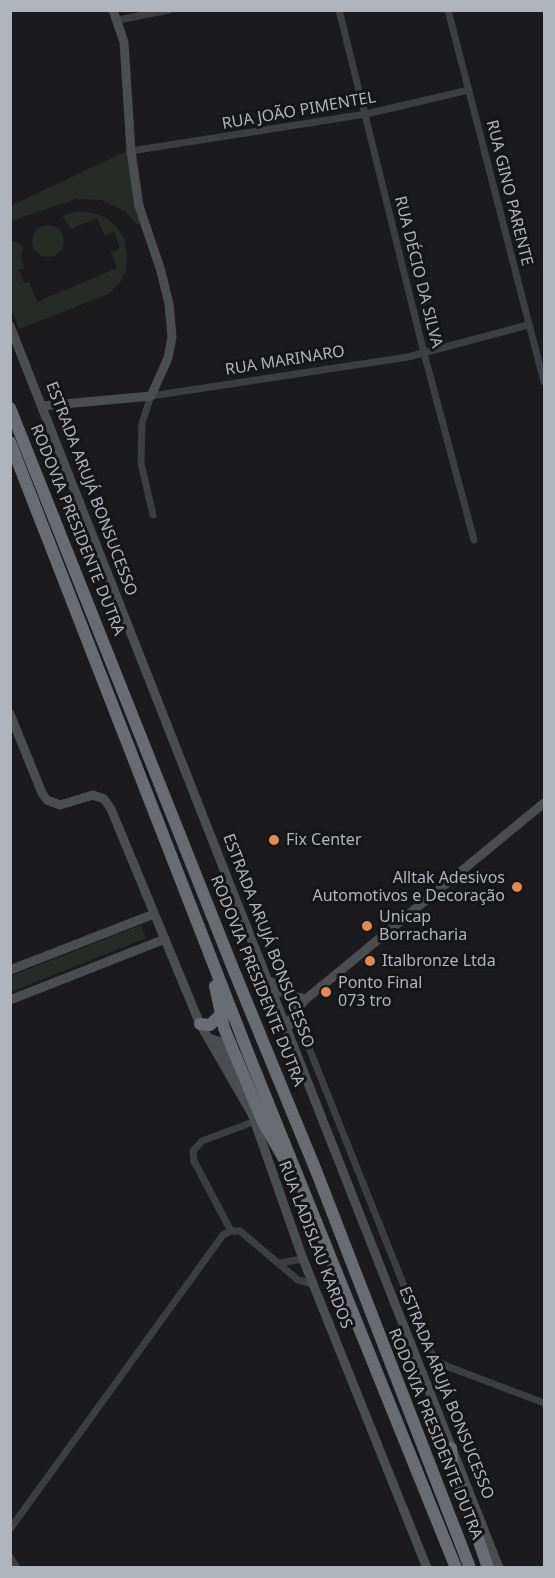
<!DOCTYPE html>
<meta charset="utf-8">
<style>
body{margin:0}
#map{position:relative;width:555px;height:1578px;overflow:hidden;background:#1b1b1d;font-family:"Noto Sans",sans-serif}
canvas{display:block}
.frame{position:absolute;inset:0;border:12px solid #afb5bb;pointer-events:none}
</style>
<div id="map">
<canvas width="555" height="1578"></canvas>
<div class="frame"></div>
</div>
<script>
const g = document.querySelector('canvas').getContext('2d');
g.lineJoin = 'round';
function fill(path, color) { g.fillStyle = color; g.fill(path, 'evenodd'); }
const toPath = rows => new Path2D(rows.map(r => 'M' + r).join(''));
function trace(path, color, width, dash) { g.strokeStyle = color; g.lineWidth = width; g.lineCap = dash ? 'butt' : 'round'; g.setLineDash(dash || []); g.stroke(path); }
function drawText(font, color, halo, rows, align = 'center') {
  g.font = font + ' "Noto Sans",sans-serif'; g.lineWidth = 6; g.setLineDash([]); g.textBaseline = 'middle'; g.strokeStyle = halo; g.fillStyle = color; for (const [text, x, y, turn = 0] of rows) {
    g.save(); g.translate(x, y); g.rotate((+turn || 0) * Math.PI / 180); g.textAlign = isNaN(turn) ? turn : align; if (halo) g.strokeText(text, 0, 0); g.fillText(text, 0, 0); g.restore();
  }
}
const green = toPath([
 [127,151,141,225,136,224,126,212,101,200,76,199,11,221,10,206],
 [75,212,88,212,105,217,116,226,124,238,127,254,126,271,120,282,109,294,19,329,11,308,11,240,21,245,23,251,20,255,24,268,19,270,24,283,29,282,37,302,117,268,111,252,120,248,114,232,105,236,97,218,71,229,62,216],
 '32 241a16 16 0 1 1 32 0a16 16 0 1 1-32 0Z',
 [141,925,146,938,11,992,11,976]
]);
const street = toPath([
 [339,10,424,353,474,540],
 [448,10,544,382],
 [118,20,169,10],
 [131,151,366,114,469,90],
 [153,515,141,463,142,423,151,396,408,357,528,325],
 [297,1009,297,1016,313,1058,430,1351,436,1360,449,1367,544,1403],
 [231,1231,194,1161,193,1151,202,1141,253,1122],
 [280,1263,303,1259],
 [10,1529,223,1235,231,1231,240,1231,298,1280,313,1284],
 [10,1557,17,1568]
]);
const secondary = toPath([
 [10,326,499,1568],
 [42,406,151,396,168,358,172,337,169,304,161,271,139,206,131,151,124,42,113,10],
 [10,714,42,793,47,800,60,805,93,795,104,799,111,809,200,1024,252,1114,303,1259,427,1568],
 [10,970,154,914],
 [272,982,282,993,306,999],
 [10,1000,165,939],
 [287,1031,293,1014,306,999,544,803],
 [209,1038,221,1042,244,1092]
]);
const highway = toPath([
 [10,408,234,971,317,1173,470,1568],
 [10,442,252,1063,456,1568],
 [215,986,224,1028,263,1122,284,1159],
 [200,1024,210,1025,221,1014],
 [451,1448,452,1463,488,1568]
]);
const markers = [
 [274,840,6,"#de8c52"],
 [517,887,6,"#de8c52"],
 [367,926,6,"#de8c52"],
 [370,961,6,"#de8c52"],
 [326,992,6,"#de8c52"]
];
const streetNames = [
 ["RUA JOÃO PIMENTEL",299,111,-10],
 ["RUA GINO PARENTE",509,193,76],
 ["RUA DÉCIO DA SILVA",418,272,76],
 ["RUA MARINARO",285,361,-9],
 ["ESTRADA ARUJÁ BONSUCESSO",91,489,69],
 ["RODOVIA PRESIDENTE DUTRA",77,530,68],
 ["ESTRADA ARUJÁ BONSUCESSO",268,941,69],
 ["RODOVIA PRESIDENTE DUTRA",257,981,68],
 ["RUA LADISLAU KARDOS",315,1245,69],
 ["ESTRADA ARUJÁ BONSUCESSO",446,1393,68],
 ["RODOVIA PRESIDENTE DUTRA",435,1434,68]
];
const poiNames = [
 ["Fix Center",286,840],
 ["Alltak Adesivos",505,878,"right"],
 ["Automotivos e Decoração",505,896,"right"],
 ["Unicap",379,917],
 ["Borracharia",379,935],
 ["Italbronze Ltda",382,961],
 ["Ponto Final",338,983],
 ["073 tro",338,1001]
];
fill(green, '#262c25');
trace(street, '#3c3e41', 7);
trace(secondary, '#4a4e51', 9);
trace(highway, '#696d72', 12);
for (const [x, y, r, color] of markers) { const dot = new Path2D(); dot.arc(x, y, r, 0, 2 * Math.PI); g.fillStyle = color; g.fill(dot); trace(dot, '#161618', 2); }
drawText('16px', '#afb5bb', '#161618', streetNames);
drawText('16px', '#afb5bb', '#161618', poiNames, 'left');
</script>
